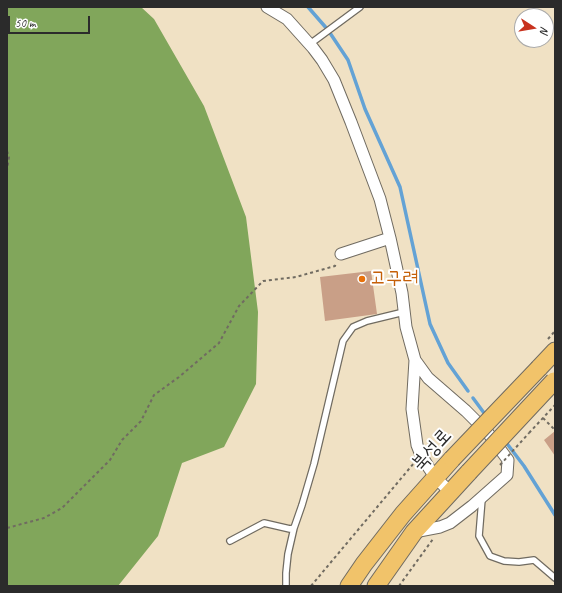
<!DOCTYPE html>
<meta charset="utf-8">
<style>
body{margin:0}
#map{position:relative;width:562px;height:593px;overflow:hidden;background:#f0e1c4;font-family:Caveat,sans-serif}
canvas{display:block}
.frame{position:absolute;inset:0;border:8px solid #2b2b2b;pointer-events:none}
.north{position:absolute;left:514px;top:8px;width:40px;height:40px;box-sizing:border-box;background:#fff;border:1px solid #aaa;border-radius:50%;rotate:102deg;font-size:11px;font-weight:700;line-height:16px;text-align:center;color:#2b2b2b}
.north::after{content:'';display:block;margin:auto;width:14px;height:18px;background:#c8321e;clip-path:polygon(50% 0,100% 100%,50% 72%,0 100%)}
.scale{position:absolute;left:8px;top:16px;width:82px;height:18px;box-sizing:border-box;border:2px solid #2b2b2b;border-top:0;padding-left:5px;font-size:12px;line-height:14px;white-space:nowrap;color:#2b2b2b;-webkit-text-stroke:3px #fff;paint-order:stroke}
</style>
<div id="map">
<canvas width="562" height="593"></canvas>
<div class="frame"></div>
<div class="north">N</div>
<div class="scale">50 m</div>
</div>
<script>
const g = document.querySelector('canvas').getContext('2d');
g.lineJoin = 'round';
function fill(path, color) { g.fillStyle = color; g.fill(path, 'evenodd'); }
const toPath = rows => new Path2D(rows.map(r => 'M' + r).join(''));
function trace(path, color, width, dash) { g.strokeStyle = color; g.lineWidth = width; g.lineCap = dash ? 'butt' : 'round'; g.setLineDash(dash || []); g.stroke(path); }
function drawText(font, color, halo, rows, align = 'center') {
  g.font = font + ' Caveat,"Poor Story",sans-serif'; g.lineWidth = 4; g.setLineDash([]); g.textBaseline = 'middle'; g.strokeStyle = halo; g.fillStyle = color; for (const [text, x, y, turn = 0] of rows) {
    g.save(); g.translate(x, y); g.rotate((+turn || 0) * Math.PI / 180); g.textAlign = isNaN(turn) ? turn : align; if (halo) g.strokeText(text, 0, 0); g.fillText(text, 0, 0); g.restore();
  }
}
const forest = toPath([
 [7,7,141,7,154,19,204,106,246,217,258,312,256,384,224,447,182,463,158,536,118,586,7,586]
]);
const stream = toPath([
 [308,7,328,30,348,60,365,109,400,187,430,324,448,363,468,391],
 [473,398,487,417],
 [505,441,524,466,555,515]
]);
const building = toPath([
 [371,271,377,314,325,321,320,277],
 [555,431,555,456,544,440]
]);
const path = toPath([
 [7,151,9,157,7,170],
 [548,339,555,331],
 [543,418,555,430],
 [529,433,555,405],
 [7,528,44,518,62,508,110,460,122,440,141,421,154,395,179,377,219,343,239,306,263,281,296,277,335,266,336,263],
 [311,586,414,463],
 [399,586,433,539]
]);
const service = toPath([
 [310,44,360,7],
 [482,499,479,536,490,556,504,561,519,562,534,560,555,578],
 [230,541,264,523,290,529,294,528,302,505,314,464,343,341,353,327,367,321,404,312],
 [286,586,286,573,288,554,294,528]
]);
const minor = toPath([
 [267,7,287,19,313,48,322,60,334,80,351,122,380,199,390,238,341,254],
 [390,238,402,293,406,327,415,360,428,378,466,411,488,433,508,460,507,475,472,506,450,523,440,527,414,532],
 [415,360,412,409,417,445,421,455,429,468,436,478,450,492]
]);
const primary = toPath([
 [539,368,555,351],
 [349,586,364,564,403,514,452,459],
 [376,586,414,532,469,472]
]);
const pathBridge = toPath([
 [500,465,529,433]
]);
const primaryBridge = toPath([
 [452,459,539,368],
 [469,472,554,381]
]);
const markers = [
 [362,279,4,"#e8710a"]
];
const foodNames = [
 ["고구려",370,279]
];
const streetNames = [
 ["북성로",432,450,-48]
];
fill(forest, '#81a65b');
trace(stream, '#63a2d5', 3.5);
fill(building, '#c99f87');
trace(service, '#706b61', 8);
trace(minor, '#706b61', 13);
trace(primary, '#706b61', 19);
trace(path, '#706b61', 2, [3, 3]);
trace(service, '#fff', 5.5);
trace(minor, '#fff', 11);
trace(primary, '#f1c36a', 17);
trace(primaryBridge, '#706b61', 19, []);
trace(pathBridge, '#706b61', 2, [3, 3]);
trace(primaryBridge, '#f1c36a', 17);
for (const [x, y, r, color] of markers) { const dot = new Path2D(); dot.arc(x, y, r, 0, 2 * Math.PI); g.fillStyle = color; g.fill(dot); trace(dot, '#fff', 1.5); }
drawText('20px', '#c56008', '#fff', foodNames, 'left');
drawText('20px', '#2b2b2b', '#fff', streetNames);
</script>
